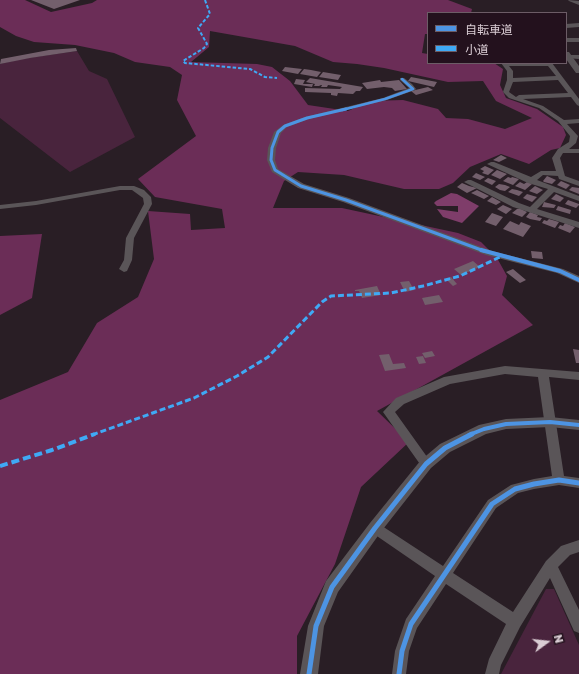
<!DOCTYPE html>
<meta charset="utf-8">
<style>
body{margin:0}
#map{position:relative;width:579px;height:674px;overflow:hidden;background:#291e25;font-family:"Golos Text","Noto Sans JP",sans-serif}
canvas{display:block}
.legend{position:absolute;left:427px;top:12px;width:140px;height:52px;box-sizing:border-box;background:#23111d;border:1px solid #6c5c66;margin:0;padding:5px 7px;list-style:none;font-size:12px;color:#dacdd4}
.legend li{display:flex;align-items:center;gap:8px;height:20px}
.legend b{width:20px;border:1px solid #6c5c66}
.north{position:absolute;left:527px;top:622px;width:40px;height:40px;-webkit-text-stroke:3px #23111d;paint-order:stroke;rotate:75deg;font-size:11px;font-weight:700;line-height:16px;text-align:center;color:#dacdd4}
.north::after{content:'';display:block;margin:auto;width:14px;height:18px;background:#dacdd4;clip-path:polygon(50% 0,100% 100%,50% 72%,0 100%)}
</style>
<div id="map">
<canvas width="579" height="674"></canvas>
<ul class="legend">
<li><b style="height:5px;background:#4d94e3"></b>自転車道</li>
<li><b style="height:5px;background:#3fa9f5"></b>小道</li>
</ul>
<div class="north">N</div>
</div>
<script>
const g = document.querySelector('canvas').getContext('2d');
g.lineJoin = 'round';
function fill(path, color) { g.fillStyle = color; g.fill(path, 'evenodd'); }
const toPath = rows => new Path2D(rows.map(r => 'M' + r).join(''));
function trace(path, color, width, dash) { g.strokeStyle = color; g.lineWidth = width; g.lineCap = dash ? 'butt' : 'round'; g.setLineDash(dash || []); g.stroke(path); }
const green = toPath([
 [77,51,89,71,107,79,135,137,70,172,0,118,0,64,21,59],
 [546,589,554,589,579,645,579,674,501,674]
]);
const forest = toPath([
 [0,0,25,0,51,12,92,3,97,0,448,0,472,9,471,13,428,13,428,34,425,34,422,53,428,54,428,63,494,63,503,69,500,85,506,98,537,109,563,127,566,135,560,148,551,150,529,164,501,154,470,167,453,183,439,189,404,189,344,175,298,172,284,181,273,208,342,208,458,233,481,242,497,258,507,276,502,295,533,325,377,411,409,442,361,487,335,564,297,636,297,674,0,674,0,400,68,372,97,323,138,297,154,259,148,211,190,214,191,230,225,228,222,209,155,197,138,179,196,136,177,100,182,75,170,67,135,62,114,53,75,45,34,42,16,36,0,27],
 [210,31,295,46,333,62,357,64,384,68,448,82,483,81,496,101,532,118,505,129,468,119,446,118,438,109,403,100,370,101,348,111,308,105,290,81,272,67,257,64,191,62,209,47],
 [42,234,32,298,0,315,0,236]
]);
const water = toPath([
 [451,193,457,194,479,206,462,223,443,217,437,209,458,212,458,206,437,206,434,203,436,201]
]);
const building = toPath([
 [31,0,80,0,54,9],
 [76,48,77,51,30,58,0,64,1,59,49,50],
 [285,67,302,69,298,74,282,71],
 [304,69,311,70,321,72,317,77,300,74],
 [323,72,341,75,338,80,319,77],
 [411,77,437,82,434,87,408,81],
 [310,78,363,87,360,91,356,91,353,94,338,93,337,96,331,95,331,93,305,92,305,88,340,89,342,87,328,85,327,87,321,87,322,85,321,85,319,86,314,86,315,84,306,82],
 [296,79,305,80,303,84,313,84,312,87,294,84],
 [380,80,381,82,399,80,407,89,395,91,392,88,384,87,367,89,362,83],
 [428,87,433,90,416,95,411,91],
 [501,155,507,158,499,162,493,160],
 [485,166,494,170,488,175,482,173,484,171,480,169],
 [497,170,507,174,500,179,491,175],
 [476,173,485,177,480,180,472,177],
 [547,176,556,180,552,184,544,182,543,181],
 [508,177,511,178,512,177,519,179,513,185,503,181],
 [488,178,496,181,492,185,484,181],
 [561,181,570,185,566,189,557,185],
 [520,182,524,184,527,182,532,184,525,190,515,186],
 [462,183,469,186,477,188,467,193,457,187],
 [499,184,505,185,510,187,505,191,500,190,495,187],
 [535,186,543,190,537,194,529,191],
 [572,187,579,188,579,194,569,190],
 [512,189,517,190,523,192,519,196,508,192],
 [477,190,489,196,484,199,471,193],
 [527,194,537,197,532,202,523,198],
 [556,194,564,198,560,202,551,199],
 [492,197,501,202,496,205,487,201],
 [568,200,579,204,579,205,576,208,565,204],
 [544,202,556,205,554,208,542,207],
 [503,205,512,209,506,214,497,209],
 [558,206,571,210,570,214,556,210],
 [517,209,521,209,527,212,522,217,512,213],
 [530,212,538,215,537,217,542,218,540,221,530,219,526,217],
 [492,213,503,217,496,226,485,222],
 [549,219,559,222,555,228,542,223,544,220,547,221],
 [510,221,519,225,521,222,531,226,523,237,503,229],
 [565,223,575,227,570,233,558,228,560,225,563,226],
 [531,251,542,252,543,259,532,258],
 [473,261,480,267,461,275,454,269],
 [513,269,526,280,520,283,506,272],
 [451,277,457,284,453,286,446,279],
 [409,281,414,290,405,292,400,282],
 [377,286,381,295,362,298,359,291,355,291,355,290],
 [439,295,443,302,425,305,422,298],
 [573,349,579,350,579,363,576,363],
 [432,351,435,356,425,358,422,353],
 [389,354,393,364,404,363,406,368,385,371,379,355],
 [423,356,426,363,419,364,416,357]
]);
const minor = toPath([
 [568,0,579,1,579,5,569,1,568,0],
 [579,23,579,27,566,28,566,24,579,23],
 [566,38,579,38,579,42,566,42,566,38],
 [568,55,579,55,579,59,566,58,566,56,568,55],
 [501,63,552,63,579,99,579,106,577,105,571,97,523,99,543,106,564,120,579,119,579,123,567,124,578,136,576,143,569,149,579,149,579,153,563,153,560,158,565,176,579,181,579,186,559,179,558,176,543,175,537,180,579,196,579,201,554,192,537,209,579,222,579,228,513,207,464,182,468,180,471,180,519,203,530,207,548,189,528,183,487,164,491,162,494,162,531,177,541,171,556,171,552,158,558,149,569,142,570,136,558,121,539,108,509,98,503,92,507,80,507,71,501,63],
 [509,66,548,66,556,76,513,78,513,71,509,66],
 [558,80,568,93,519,95,516,97,509,92,513,82,558,80],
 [400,78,404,78,412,84,416,89,415,90,387,100,309,119,287,127,281,133,276,148,275,160,278,169,304,184,349,198,492,251,563,269,579,276,579,283,557,273,486,255,343,202,298,188,272,172,267,160,268,148,274,132,283,125,305,117,383,98,409,88,400,80,400,78],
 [120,186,134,186,144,190,151,197,152,204,134,238,132,260,127,271,124,272,119,269,124,260,126,238,144,204,143,198,132,190,120,190,36,205,0,209,0,205,36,201,120,186],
 [505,366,579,372,579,380,549,377,564,476,579,478,579,488,559,485,534,489,518,493,496,508,453,573,513,612,546,561,561,546,579,540,579,552,570,555,558,567,579,610,579,633,574,631,550,578,520,627,501,665,499,674,485,674,489,659,506,624,446,584,417,628,409,651,406,674,392,674,395,651,406,619,435,576,371,532,369,528,371,524,375,522,379,524,443,566,488,500,511,485,534,479,552,476,538,377,505,374,450,384,404,404,395,412,430,461,432,464,430,467,426,469,422,467,383,412,396,398,444,377,505,366]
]);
const tertiary = toPath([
 [566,52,569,52,579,66,579,73,576,73,566,59,566,52],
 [550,417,579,420,579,430,550,427,506,429,486,434,450,452,431,468,380,533,338,592,324,626,318,674,300,674,308,626,326,581,370,523,421,460,440,444,479,425,506,419,550,417]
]);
const quietFar2 = toPath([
 [205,0,210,14,198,28,207,44,204,48,183,61,185,63,250,69,265,77,277,78]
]);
const quietFar1 = toPath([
 [92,435,194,398,237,376,268,357,322,302,331,296,391,293,423,286,460,276,502,256]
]);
const quiet = toPath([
 [0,466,52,450,95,434]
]);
const cyclewayFar3 = toPath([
 [342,110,385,99,413,89,402,79]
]);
const cyclewayFar2 = toPath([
 [346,109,307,118,285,126,278,132,272,148,271,160,275,170,301,186,346,200,484,251]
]);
const cyclewayFar1 = toPath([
 [481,250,560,271,579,280],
 [469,435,484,429,506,424,550,422,579,425]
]);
const cycleway = toPath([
 [309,674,316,626,332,587,375,528,426,464,445,448,472,434],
 [399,674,402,651,411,624,492,504,515,489,534,484,559,480,579,483]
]);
fill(green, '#49243d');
fill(forest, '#6b2d57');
fill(water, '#7f3d6a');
fill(building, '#735f6c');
fill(minor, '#5a5558');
fill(tertiary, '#5a5558');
trace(quietFar2, '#3fa9f5', 2, [3.5, 2]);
trace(quietFar1, '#3fa9f5', 3, [6, 3]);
trace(quiet, '#3fa9f5', 4, [8, 4]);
trace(cyclewayFar3, '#4d94e3', 2.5);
trace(cyclewayFar2, '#4d94e3', 3);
trace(cyclewayFar1, '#4d94e3', 4);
trace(cycleway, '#4d94e3', 5);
</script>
